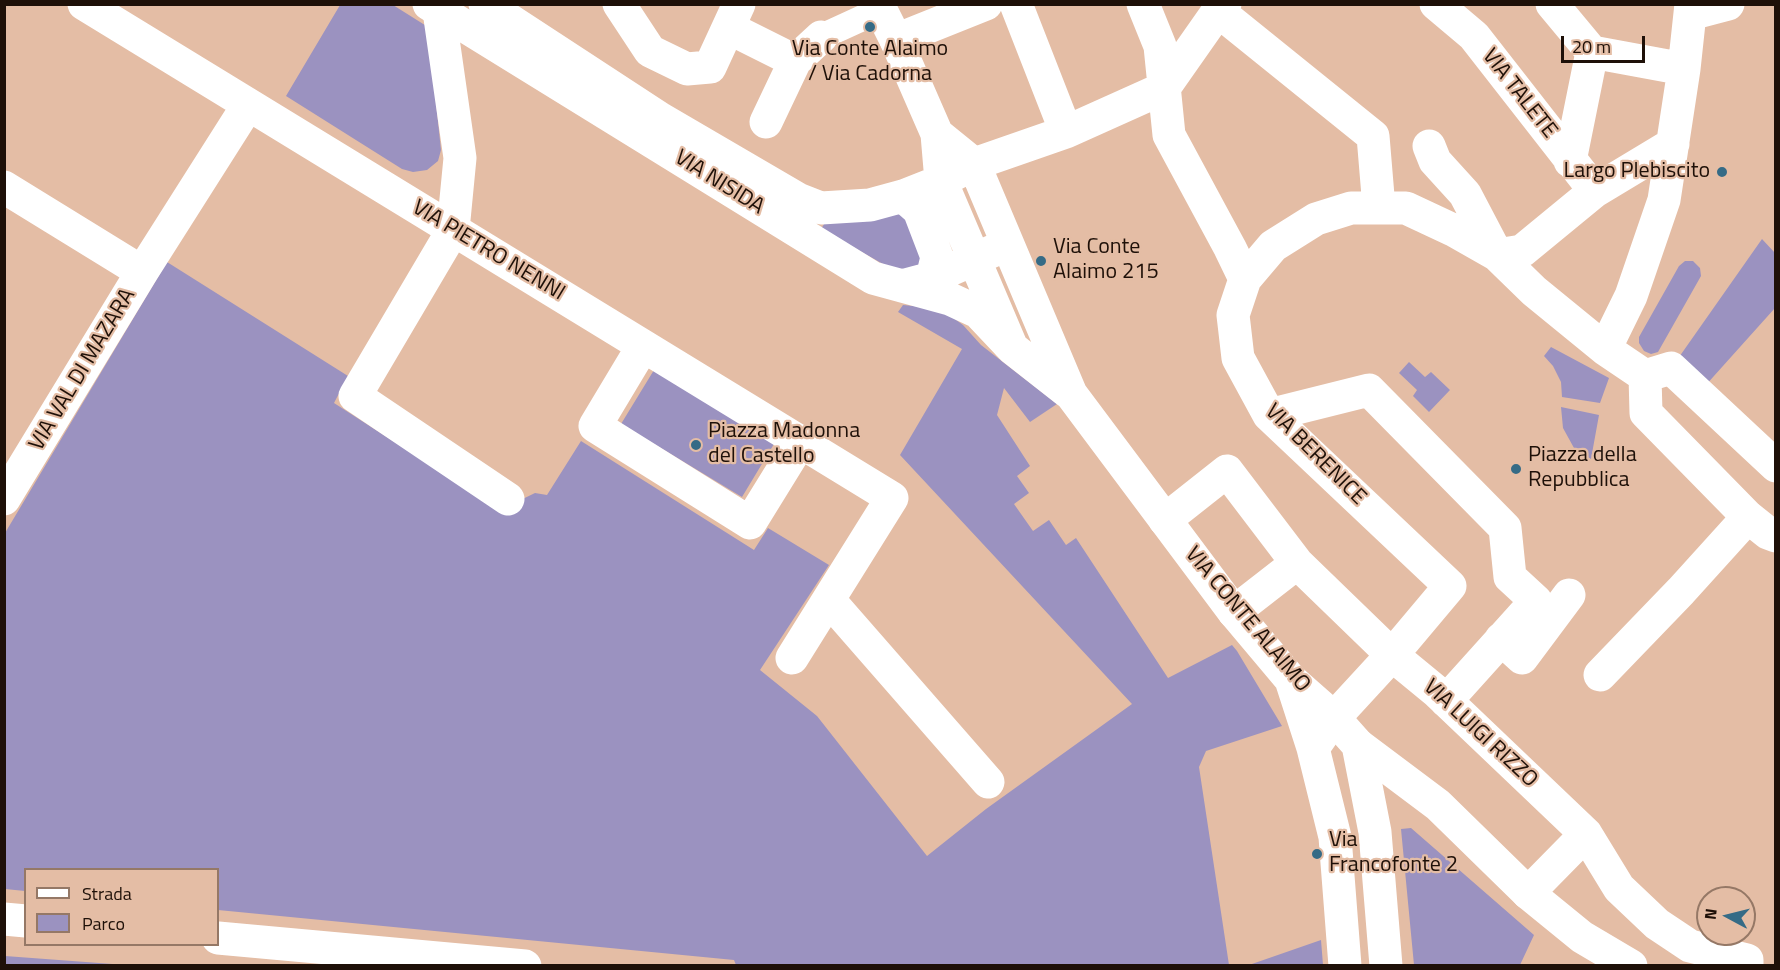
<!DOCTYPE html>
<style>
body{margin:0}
#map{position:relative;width:1780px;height:970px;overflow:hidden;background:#e4bda5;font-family:"Titillium Web",sans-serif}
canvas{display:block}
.frame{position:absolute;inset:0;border:6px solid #1e1008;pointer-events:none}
.legend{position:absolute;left:24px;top:868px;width:195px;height:78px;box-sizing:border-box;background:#e4bda5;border:2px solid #957866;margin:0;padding:8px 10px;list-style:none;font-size:18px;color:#1e1008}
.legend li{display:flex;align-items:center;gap:12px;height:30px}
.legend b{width:30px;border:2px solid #957866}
.north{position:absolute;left:1696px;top:886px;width:60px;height:60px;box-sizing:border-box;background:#e4bda5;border:2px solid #957866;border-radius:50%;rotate:277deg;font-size:16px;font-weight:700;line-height:24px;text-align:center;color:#1e1008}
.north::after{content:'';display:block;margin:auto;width:21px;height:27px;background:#356b86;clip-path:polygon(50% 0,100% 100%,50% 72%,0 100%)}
.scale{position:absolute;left:1561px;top:36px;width:84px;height:27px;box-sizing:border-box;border:3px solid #1e1008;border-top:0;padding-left:8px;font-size:18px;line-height:21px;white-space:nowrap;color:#1e1008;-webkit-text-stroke:4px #e4bda5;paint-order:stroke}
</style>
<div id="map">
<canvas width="1780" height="970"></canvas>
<div class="frame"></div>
<ul class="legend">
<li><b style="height:8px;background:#fff"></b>Strada</li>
<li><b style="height:16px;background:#9b92c0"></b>Parco</li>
</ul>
<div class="north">N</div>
<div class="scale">20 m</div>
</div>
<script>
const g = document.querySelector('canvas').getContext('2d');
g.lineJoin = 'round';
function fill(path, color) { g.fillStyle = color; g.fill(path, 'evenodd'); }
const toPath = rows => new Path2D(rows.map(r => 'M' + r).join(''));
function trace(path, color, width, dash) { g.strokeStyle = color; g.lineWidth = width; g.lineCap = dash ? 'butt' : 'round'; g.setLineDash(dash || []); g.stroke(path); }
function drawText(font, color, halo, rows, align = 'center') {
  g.font = font + ' "Titillium Web",sans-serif'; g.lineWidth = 4.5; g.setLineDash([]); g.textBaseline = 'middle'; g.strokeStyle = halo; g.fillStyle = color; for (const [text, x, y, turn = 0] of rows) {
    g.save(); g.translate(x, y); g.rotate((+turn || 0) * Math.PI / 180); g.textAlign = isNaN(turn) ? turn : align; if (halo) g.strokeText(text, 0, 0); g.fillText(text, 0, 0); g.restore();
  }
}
const green = toPath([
 [340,5,393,5,428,27,441,150,438,161,427,170,413,172,402,169,286,96],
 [898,214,908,215,925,260,908,272,890,268,821,229,826,221],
 [1762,239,1775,253,1775,308,1705,386,1677,360],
 [1685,261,1693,261,1700,268,1701,276,1658,352,1651,354,1644,351,1639,343,1639,337,1679,266],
 [167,262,348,376,334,403,500,510,535,493,547,495,581,441,754,550,768,528,829,565,760,670,817,716,927,856,986,809,1132,704,900,455,962,349,898,312,903,305,935,308,948,314,963,325,981,345,1057,404,1030,422,1004,388,997,415,1030,466,1017,476,1029,493,1014,504,1033,531,1049,520,1066,545,1076,538,1168,678,1232,645,1237,651,1282,726,1206,751,1199,767,1229,965,736,965,734,960,218,910,218,870,26,870,25,891,5,889,5,533],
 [1551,347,1609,378,1600,403,1562,397,1561,382,1553,366,1544,356],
 [1409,362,1425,377,1431,372,1450,390,1429,412,1413,396,1417,390,1399,373],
 [654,370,774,444,742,497,621,424],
 [1561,407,1599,415,1591,459,1574,448,1563,428],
 [1411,828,1534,935,1520,965,1414,965,1401,829],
 [1321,940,1323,965,1249,965],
 [4,956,5,956,126,965,5,965]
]);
const pedestrian = toPath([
 [821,37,880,10]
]);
const minor = toPath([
 [84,4,892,498,792,658],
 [619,4,650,51,687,69,710,67,739,4],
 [1016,4,1066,132],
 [1143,4,1160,46,1169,135,1230,248,1245,279],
 [1436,4,1474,36,1595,191],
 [1552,4,1592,52,1684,69],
 [439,11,460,158,453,230,355,396,508,499],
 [1218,11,1373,136,1379,208],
 [1690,14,1728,4],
 [729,28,795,61],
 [896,40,986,4],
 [766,122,795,61,821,37],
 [1429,146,1435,161,1465,194,1497,255,1522,251,1595,191,1673,144],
 [1570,161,1592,52],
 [974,164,1066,132,1164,88,1218,11,1225,4],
 [4,187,142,272],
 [643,346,595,426,750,523,800,442],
 [1605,349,1631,296,1664,200,1684,69,1691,4],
 [1645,376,1671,368,1776,466],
 [1269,415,1369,390,1505,528,1510,577,1536,601,1446,701],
 [4,499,142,272,248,105],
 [1165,520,1227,471,1297,563,1392,655,1437,692,1586,834,1619,888,1657,924,1690,946,1747,960,1747,966],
 [829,600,988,782],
 [1234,612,1297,563],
 [1501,639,1522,658,1569,595],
 [1600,675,1681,591,1748,517],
 [1318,741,1334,718,1392,655,1450,586,1269,415,1238,358,1233,315,1245,279,1273,246,1316,219,1351,208,1406,208,1453,230,1497,255,1534,291,1605,349,1645,376,1646,413,1748,517,1768,533,1776,536],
 [1528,893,1586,834],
 [4,919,26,921],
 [218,938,525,966]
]);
const tertiary = toPath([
 [1358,745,1438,805,1528,893,1582,937,1631,966]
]);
const secondary = toPath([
 [429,4,873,278,950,299,978,312,1012,348],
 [485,4,661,119,798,199,821,208,870,205,903,196,941,181,974,164],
 [878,4,896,40,937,134,941,181,1012,348,1068,392],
 [937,134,974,164,1071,394,1234,612,1292,681,1334,718,1358,745,1375,832,1386,966],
 [903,196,919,210,937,257,932,278],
 [902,286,932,278,995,250],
 [1292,683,1313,748,1335,837,1345,966]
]);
const markers = [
 [870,27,6,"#356b86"],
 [1722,172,6,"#356b86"],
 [1041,261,6,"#356b86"],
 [696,445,6,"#356b86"],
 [1516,469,6,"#356b86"],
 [1317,854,6,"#356b86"]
];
const poiNames = [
 ["Via Conte Alaimo",870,50,"center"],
 ["/ Via Cadorna",870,75,"center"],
 ["Largo Plebiscito",1710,172,"right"],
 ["Via Conte",1053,248],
 ["Alaimo 215",1053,273],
 ["Piazza Madonna",708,432],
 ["del Castello",708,457],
 ["Piazza della",1528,456],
 ["Repubblica",1528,481],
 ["Via",1329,841],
 ["Francofonte 2",1329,866]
];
const streetNames = [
 ["VIA TALETE",1519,94,52],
 ["VIA NISIDA",719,183,32],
 ["VIA PIETRO NENNI",488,251,31],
 ["VIA VAL DI MAZARA",83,370,-59],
 ["VIA BERENICE",1315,455,45],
 ["VIA CONTE ALAIMO",1247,620,50],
 ["VIA LUIGI RIZZO",1480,734,43]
];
fill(green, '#9b92c0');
trace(pedestrian, '#fff', 26);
trace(minor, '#fff', 33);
trace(tertiary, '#fff', 33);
trace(secondary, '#fff', 33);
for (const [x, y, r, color] of markers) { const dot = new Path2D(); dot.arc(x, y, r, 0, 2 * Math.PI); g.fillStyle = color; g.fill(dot); trace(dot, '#e4bda5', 2); }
drawText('22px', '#1e1008', '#e4bda5', poiNames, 'left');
drawText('22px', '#1e1008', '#e4bda5', streetNames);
</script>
